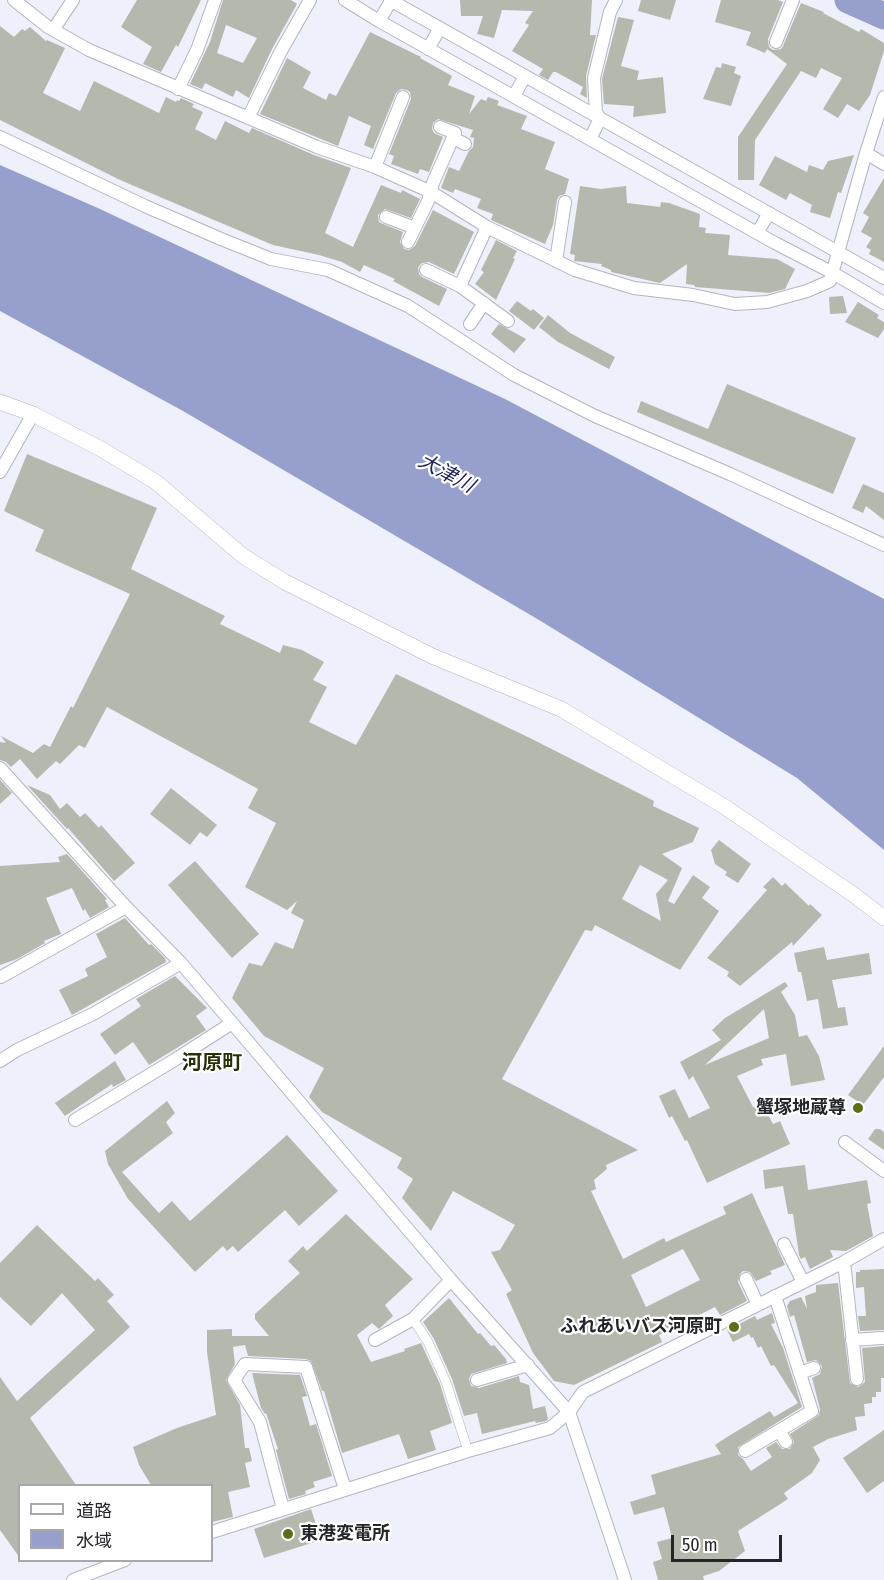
<!DOCTYPE html>
<meta charset="utf-8">
<style>
body{margin:0}
#map{position:relative;width:884px;height:1580px;overflow:hidden;background:#eef0fb;font-family:"Fira Sans Condensed","Noto Sans JP",sans-serif}
canvas{display:block}
.legend{position:absolute;left:18px;top:1484px;width:195px;height:78px;box-sizing:border-box;background:#fff;border:2px solid #a7a8a9;margin:0;padding:8px 10px;list-style:none;font-size:18px;color:#242529}
.legend li{display:flex;align-items:center;gap:12px;height:30px}
.legend b{width:30px;border:2px solid #a7a8a9}
.scale{position:absolute;left:671px;top:1535px;width:111px;height:27px;box-sizing:border-box;border:3px solid #242529;border-top:0;padding-left:8px;font-size:18px;line-height:21px;white-space:nowrap;color:#242529;-webkit-text-stroke:4px #fff;paint-order:stroke}
</style>
<div id="map">
<canvas width="884" height="1580"></canvas>
<ul class="legend">
<li><b style="height:8px;background:#fff"></b>道路</li>
<li><b style="height:16px;background:#979fcd"></b>水域</li>
</ul>
<div class="scale">50 m</div>
</div>
<script>
const g = document.querySelector('canvas').getContext('2d');
g.lineJoin = 'round';
function fill(path, color) { g.fillStyle = color; g.fill(path, 'evenodd'); }
const toPath = rows => new Path2D(rows.map(r => 'M' + r).join(''));
function trace(path, color, width, dash) { g.strokeStyle = color; g.lineWidth = width; g.lineCap = dash ? 'butt' : 'round'; g.setLineDash(dash || []); g.stroke(path); }
function drawText(font, color, halo, rows, align = 'center') {
  g.font = font + ' "Fira Sans Condensed","Noto Sans JP",sans-serif'; g.lineWidth = 4.5; g.setLineDash([]); g.textBaseline = 'middle'; g.strokeStyle = halo; g.fillStyle = color; for (const [text, x, y, turn = 0] of rows) {
    g.save(); g.translate(x, y); g.rotate((+turn || 0) * Math.PI / 180); g.textAlign = isNaN(turn) ? turn : align; if (halo) g.strokeText(text, 0, 0); g.fillText(text, 0, 0); g.restore();
  }
}
const water = toPath([
 [0,165,100,209,505,399,884,599,884,850,797,778,539,620,183,411,0,311]
]);
const river = toPath([
 [848,0,884,16]
]);
const building = toPath([
 [137,0,201,0,178,47,176,45,161,72,143,64,152,47,121,27],
 [223,0,291,0,297,4,272,49,249,98,236,90,233,97,205,83,202,89,190,84,210,42],
 [226,25,257,38,243,63,217,53],
 [460,0,592,0,590,35,596,35,586,76,587,98,580,94,583,87,556,72,553,72,548,80,539,75,543,69,512,51,529,25,525,23,533,11,502,10,494,38,477,34,483,16,461,16],
 [641,0,676,0,670,20,638,11],
 [721,0,778,0,783,2,768,39,769,47,773,50,781,49,783,46,801,3,824,12,823,13,859,32,861,29,884,43,884,51,870,95,859,111,847,104,838,118,823,109,842,78,821,68,816,78,801,71,755,140,754,180,738,180,738,137,787,64,767,49,765,53,746,45,751,32,715,22],
 [618,17,634,20,621,66,639,71,637,80,663,77,666,113,633,117,634,106,604,104,602,79],
 [0,26,14,37,22,29,25,31,30,27,46,41,47,40,65,48,43,93,80,111,94,81,159,113,166,97,176,102,177,100,179,101,181,98,194,104,192,107,203,112,195,129,216,140,225,121,249,133,252,128,314,155,351,168,325,233,353,247,381,185,401,193,402,190,420,199,411,218,385,209,378,215,379,222,383,224,403,232,400,242,404,249,409,250,415,246,433,210,474,232,454,274,429,262,422,263,418,267,419,274,422,277,447,289,439,306,393,281,395,279,364,265,360,272,342,262,319,255,273,245,120,180,0,120],
 [370,32,421,57,420,58,452,76,448,85,475,96,469,114,481,99,486,101,488,97,499,101,497,105,527,116,521,129,555,142,545,169,569,179,565,194,559,196,557,200,553,225,545,244,491,220,493,214,477,208,481,199,455,189,453,193,441,188,449,167,459,171,469,151,473,147,474,138,470,137,473,130,438,119,433,123,432,129,434,133,443,137,429,172,420,169,418,174,391,164,394,156,389,154,411,99,410,92,407,90,401,89,396,93,373,149,364,145,371,126,349,116,338,146,260,114,287,58,311,72,303,88,326,100,329,93,336,96],
 [722,63,736,67,734,73,741,76,731,106,703,99,716,67,721,68],
 [854,155,841,193,838,192,830,218,810,212,812,205,790,193,786,200,759,185,775,156,807,172,809,165,823,170,828,161],
 [884,178,884,262,869,254,871,250,866,247,872,238,861,232,869,217,863,213],
 [580,186,601,189,626,186,627,203,660,207,661,202,669,203,700,214,699,227,706,228,705,233,730,235,728,255,777,259,795,269,785,289,769,293,695,287,694,285,686,284,687,264,660,283,611,272,611,270,601,266,602,264,574,261,575,255,570,254],
 [496,240,517,251,513,258,515,259,496,300,475,284,484,272,481,270],
 [843,296,847,313,830,314,829,297],
 [517,301,531,311,533,309,544,318,534,330,509,311],
 [858,302,879,315,877,318,884,322,884,329,878,338,845,322],
 [548,315,570,333,615,357,609,369,558,342,539,327],
 [499,324,526,339,514,353,491,334],
 [727,384,856,438,833,494,637,412,641,401,708,429],
 [27,454,157,508,131,569,225,616,220,624,280,653,283,645,302,650,324,662,313,680,327,687,309,722,356,745,396,674,532,739,654,801,653,806,699,828,693,842,662,854,682,868,668,901,674,904,693,875,710,887,702,898,719,911,680,970,595,925,592,931,585,930,502,1079,638,1150,606,1165,607,1169,594,1180,596,1189,591,1191,623,1259,664,1238,666,1242,726,1214,723,1207,752,1193,785,1265,770,1271,772,1274,756,1281,750,1272,743,1271,740,1274,738,1282,747,1301,720,1315,715,1307,659,1335,662,1342,574,1385,554,1381,533,1353,506,1294,512,1290,491,1252,500,1250,515,1225,453,1191,431,1231,402,1198,413,1179,397,1168,402,1158,322,1112,309,1097,324,1068,264,1036,232,998,249,963,262,966,275,942,293,949,304,920,291,913,297,901,287,910,245,887,276,823,248,808,258,789,107,707,85,748,79,745,60,764,56,761,37,779,20,759,11,767,6,762,0,760,0,742,6,743,1,736,33,753,44,744,50,747,71,706,73,708,130,594,35,551,44,530,4,511],
 [640,865,668,880,656,894,661,921,622,899],
 [683,1249,700,1280,646,1307,631,1275],
 [863,484,884,493,884,520,866,506,863,513,852,508],
 [0,780,12,793,0,804],
 [27,785,50,795,60,809,67,803,80,817,85,813,99,828,101,825,135,863,114,881,68,828,67,829],
 [171,788,217,825,207,837,200,832,190,845,150,814],
 [719,840,751,864,738,883,725,875,727,872,715,864,711,850],
 [67,854,107,899,105,900,109,907,90,918,85,909,83,911,72,888,46,898,61,934,44,941,45,943,17,959,0,965,0,866,60,862,58,857],
 [195,861,259,934,232,958,168,885],
 [773,877,782,886,785,883,809,906,810,904,822,915,793,946,792,942,740,986,727,976,729,972,707,958,767,890,763,887],
 [125,918,149,945,151,944,165,958,166,962,72,1015,59,990,88,976,85,969,107,957,96,934],
 [824,947,827,960,869,953,872,974,832,980,838,1008,845,1007,848,1025,823,1029,818,999,807,1001,801,972,798,972,794,953],
 [175,976,207,1008,196,1016,206,1030,149,1065,133,1042,115,1055,100,1034,141,1006,136,999],
 [785,982,788,986,781,992,795,1015,799,1037,807,1035,819,1056,825,1080,791,1086,786,1054,761,1059,763,1065,737,1076,753,1107,762,1103,773,1124,780,1121,790,1144,707,1183,687,1140,685,1141,672,1116,669,1118,659,1096,675,1089,689,1118,710,1108,693,1076,689,1080,680,1062,721,1040,712,1030,725,1018],
 [764,1009,769,1038,705,1065,726,1045],
 [884,1046,884,1077,863,1105,848,1095],
 [115,1061,126,1080,113,1087,112,1084,65,1116,55,1103],
 [167,1101,175,1113,166,1122,173,1133,122,1172,159,1213,172,1201,190,1221,287,1135,338,1191,299,1226,285,1210,238,1252,233,1246,227,1251,223,1246,195,1272,128,1199,108,1164,105,1151],
 [875,1129,880,1129,884,1132,884,1150,868,1139],
 [805,1165,808,1190,867,1180,871,1203,867,1204,873,1236,846,1251,830,1250,833,1257,810,1269,805,1257,801,1259,799,1255,793,1214,788,1214,783,1186,765,1189,763,1170],
 [346,1214,413,1279,385,1305,393,1316,379,1329,372,1323,357,1335,371,1362,405,1351,404,1349,421,1343,440,1384,452,1423,430,1431,436,1450,408,1459,399,1434,342,1453,324,1391,322,1391,311,1361,306,1359,248,1356,245,1345,233,1347,235,1364,226,1380,240,1405,245,1448,249,1448,252,1461,245,1463,250,1487,228,1492,233,1517,212,1522,212,1485,151,1485,139,1465,133,1447,177,1428,216,1415,207,1352,207,1330,232,1329,232,1336,269,1336,255,1319,255,1314,300,1273,288,1261,303,1246,307,1251],
 [37,1225,95,1281,98,1278,114,1295,107,1301,130,1327,30,1418,76,1485,20,1485,20,1558,0,1530,0,1377,17,1401,95,1330,62,1293,31,1326,0,1297,0,1263],
 [884,1269,884,1330,860,1331,858,1316,866,1316,864,1287,856,1288,856,1272,860,1272,860,1270],
 [838,1283,850,1383,858,1387,865,1382,862,1348,884,1346,884,1378,881,1378,881,1392,876,1392,876,1397,872,1397,872,1403,864,1404,865,1416,855,1417,857,1430,828,1439,813,1447,820,1460,812,1473,784,1493,788,1499,738,1531,745,1551,719,1571,703,1576,704,1580,658,1580,653,1562,662,1559,657,1542,672,1538,664,1507,634,1515,630,1502,656,1494,651,1475,721,1454,715,1445,727,1437,770,1411,774,1417,798,1403,774,1365,771,1366,761,1346,758,1348,753,1337,751,1338,749,1334,733,1342,727,1330,755,1316,757,1320,772,1313,775,1323,771,1324,783,1348,802,1407,738,1447,738,1455,743,1459,751,1471,772,1457,766,1448,776,1442,782,1449,790,1449,794,1442,790,1434,819,1415,820,1409,812,1378,820,1374,822,1366,816,1360,807,1362,794,1315,790,1317,787,1306,790,1301,801,1297,807,1309,805,1296,816,1292,816,1285],
 [449,1298,478,1334,480,1333,491,1346,494,1345,506,1359,507,1363,471,1374,469,1379,471,1386,479,1388,519,1376,520,1382,529,1385,533,1409,545,1406,548,1419,546,1421,536,1423,535,1421,482,1434,477,1413,464,1416,452,1379,434,1339,423,1322],
 [252,1373,300,1375,307,1396,302,1397,310,1426,316,1424,332,1476,313,1482,315,1487,305,1491,306,1494,289,1499,276,1450,278,1449,266,1413,265,1414,261,1408],
 [884,1430,884,1481,867,1493,843,1458],
 [311,1509,321,1540,264,1558,254,1529]
]);
const pedestrian = toPath([
 [413,1319,428,1342,446,1382,468,1451]
]);
const minor = toPath([
 [14,0,48,27,89,50,317,147,375,167,431,192,487,227,575,270,634,288,693,295,735,304,767,302,807,291,830,281,866,153,884,97],
 [345,0,379,21,775,243,833,273,884,303],
 [390,0,884,278],
 [379,21,391,1],
 [53,30,73,0],
 [776,42,793,0],
 [428,49,440,28],
 [178,89,197,50,215,0],
 [514,96,525,76],
 [248,118,281,51,310,0],
 [0,137,145,206,221,239,271,259,328,270,408,306,514,375,595,416,730,474,884,545],
 [453,138,465,144],
 [590,139,600,119,596,112,594,78,610,12,616,0],
 [866,153,884,164],
 [375,167,403,97],
 [386,217,415,228],
 [757,233,769,213],
 [408,242,428,201,433,183,455,133,440,127],
 [556,261,565,202],
 [426,270,460,286,508,321],
 [460,286,487,227],
 [470,324,484,303],
 [0,472,33,414],
 [0,768,126,907,181,963,451,1280,569,1412,625,1580],
 [1,977,126,907],
 [0,1061,17,1050,93,1014,181,963],
 [75,1120,176,1059,232,1023],
 [845,1142,884,1171],
 [784,1244,803,1282],
 [844,1262,857,1379],
 [746,1279,758,1305],
 [375,1340,413,1319,451,1280],
 [852,1340,882,1338],
 [800,1373,814,1368],
 [477,1380,528,1365],
 [779,1431,786,1442],
 [745,1451,812,1411,775,1296],
 [283,1509,260,1422,234,1380,245,1364,306,1367,345,1489],
 [212,1532,468,1451,550,1428,569,1412,583,1392,844,1262,884,1239],
 [73,1580,125,1560]
]);
const tertiary = toPath([
 [0,402,33,414,101,449,156,482,243,556,285,582,432,656,561,709,725,807,854,895,884,918]
]);
const markers = [
 [858,1108,6,"#5d6d18"],
 [734,1327,6,"#5d6d18"],
 [288,1534,6,"#5d6d18"]
];
const poiNames = [
 ["蟹塚地蔵尊",846,1108],
 ["ふれあいバス河原町",722,1327],
 ["東港変電所",300,1534,"left"]
];
const waterNames = [
 ["大津川",446,474,28]
];
const neighbourhoodNames = [
 ["河原町",212,1063]
];
fill(water, '#979fcd');
trace(river, '#979fcd', 27);
fill(building, '#b5b8ad');
trace(pedestrian, '#b3b5bf', 10);
trace(minor, '#b3b5bf', 14);
trace(tertiary, '#b3b5bf', 16);
trace(pedestrian, '#fff', 9);
trace(minor, '#fff', 12);
trace(tertiary, '#fff', 15);
for (const [x, y, r, color] of markers) { const dot = new Path2D(); dot.arc(x, y, r, 0, 2 * Math.PI); g.fillStyle = color; g.fill(dot); trace(dot, '#fff', 2); }
drawText('bold 18px', '#242529', '#fff', poiNames, 'right');
drawText('italic 20px', '#1f2158', '#fff', waterNames);
drawText('bold 20px', '#283008', '#fff', neighbourhoodNames);
</script>
